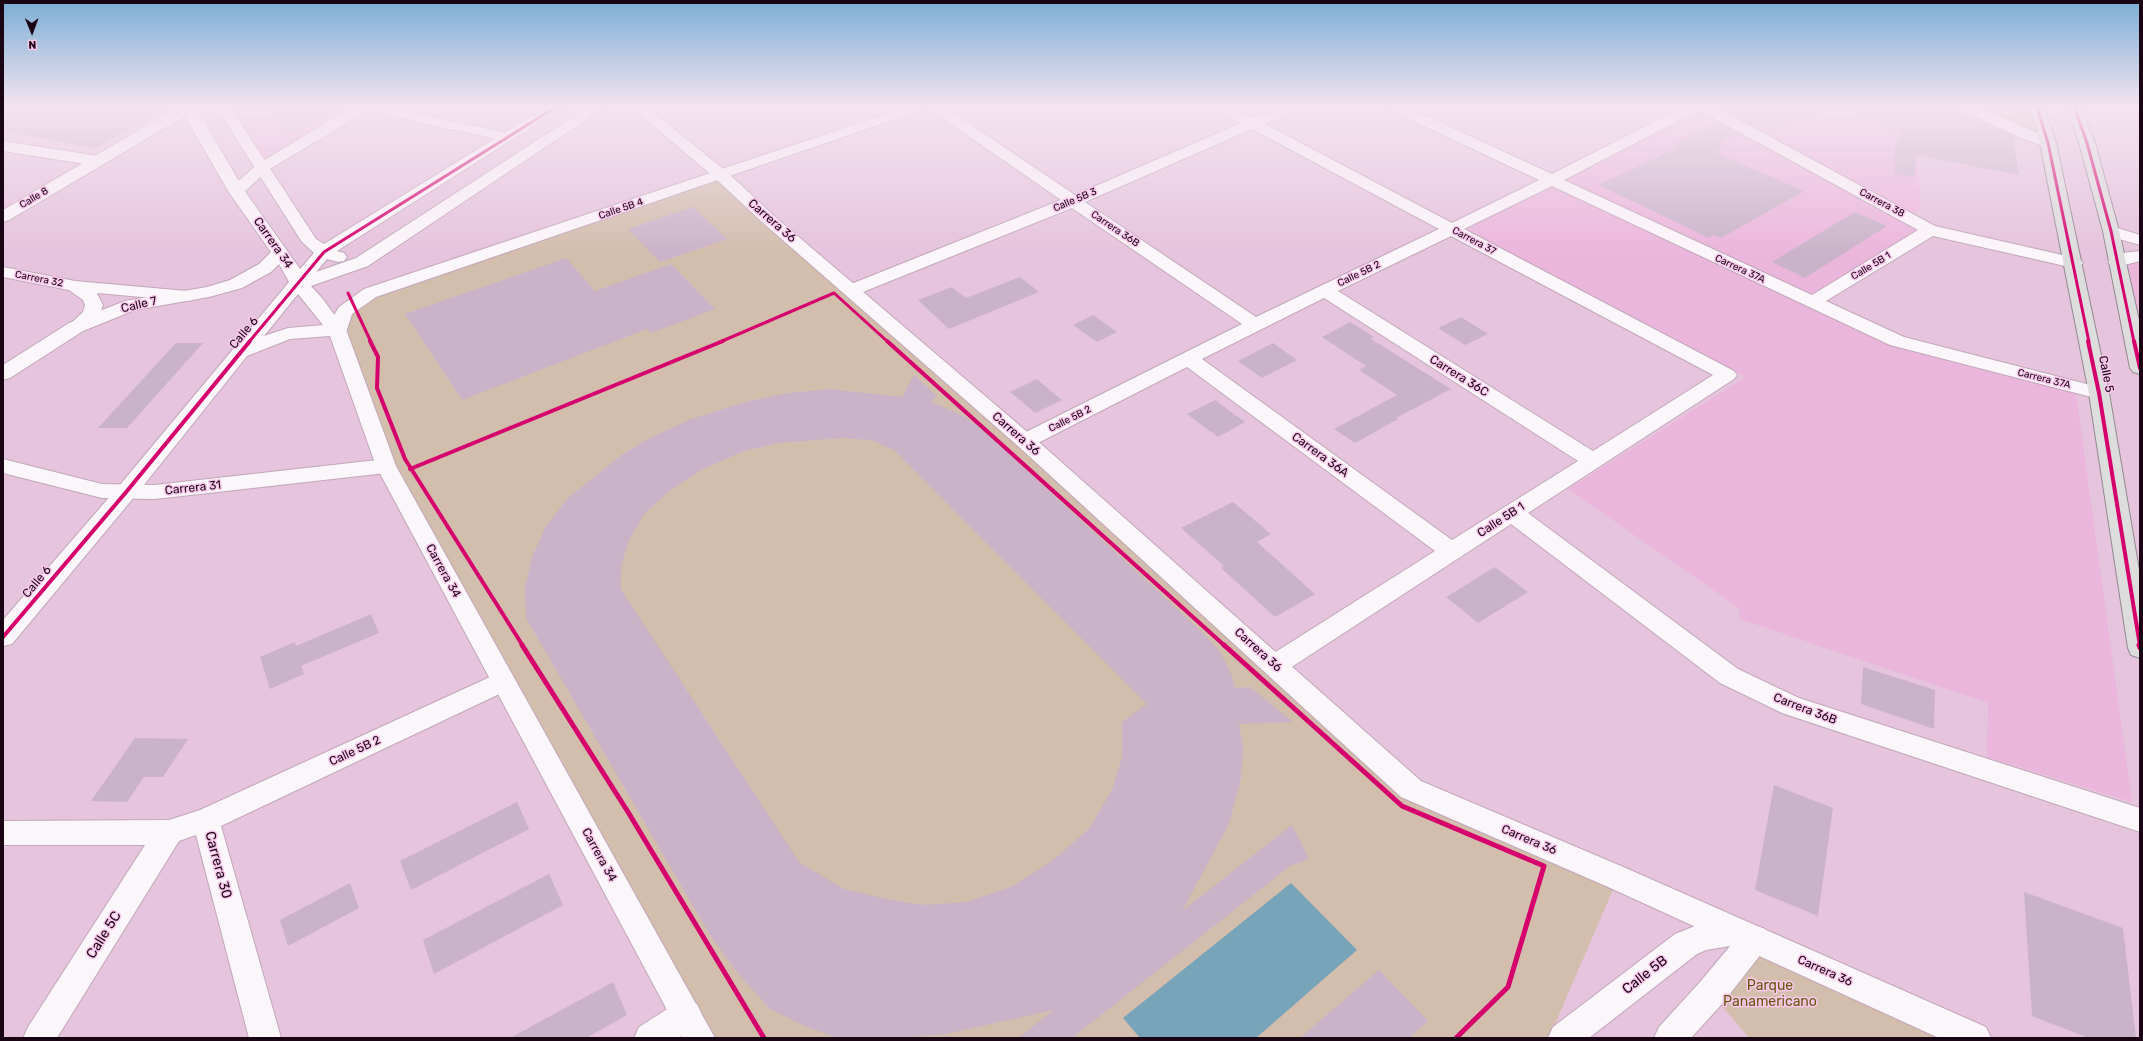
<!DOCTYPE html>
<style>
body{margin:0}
#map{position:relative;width:2143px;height:1041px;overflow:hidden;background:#e6c4dd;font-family:Rubik,sans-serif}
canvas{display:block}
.frame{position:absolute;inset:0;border:4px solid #190514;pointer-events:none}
.north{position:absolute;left:12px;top:12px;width:40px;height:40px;-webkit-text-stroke:3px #fac8ec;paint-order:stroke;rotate:179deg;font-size:11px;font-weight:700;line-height:16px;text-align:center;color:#190514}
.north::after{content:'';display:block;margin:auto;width:14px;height:18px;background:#190514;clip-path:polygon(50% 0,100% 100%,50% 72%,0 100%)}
</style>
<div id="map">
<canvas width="2143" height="1041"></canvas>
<div class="frame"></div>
<div class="north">N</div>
</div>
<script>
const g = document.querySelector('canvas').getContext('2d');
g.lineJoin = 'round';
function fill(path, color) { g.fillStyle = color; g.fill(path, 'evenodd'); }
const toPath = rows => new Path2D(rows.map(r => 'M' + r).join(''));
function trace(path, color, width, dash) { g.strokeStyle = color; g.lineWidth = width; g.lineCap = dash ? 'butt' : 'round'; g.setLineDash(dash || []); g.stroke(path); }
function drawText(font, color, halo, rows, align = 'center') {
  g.font = font + ' Rubik,sans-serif'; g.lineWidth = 3; g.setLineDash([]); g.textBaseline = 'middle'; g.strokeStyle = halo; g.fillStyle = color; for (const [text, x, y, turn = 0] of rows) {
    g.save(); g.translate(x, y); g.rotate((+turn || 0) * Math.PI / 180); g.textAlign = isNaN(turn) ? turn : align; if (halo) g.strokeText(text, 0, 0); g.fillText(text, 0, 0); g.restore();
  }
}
const built = toPath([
 [223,107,363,107,263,167],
 [1694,107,1966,107,2022,133,2015,137,2014,141,1984,136,1916,136,1921,205,1912,219,1930,230,1812,302,1550,181],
 [1553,187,1892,346,2076,393,2132,802,1987,757,1988,703,1740,619,1739,608,1568,489,1746,377,1464,230],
 [2140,256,2140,368,2117,262]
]);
const green = toPath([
 [1966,107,2037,107,2048,143],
 [721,175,1411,789,1618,878,1549,1038,699,1038,386,466,340,320,353,304],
 [1754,939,1975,1038,1749,1038,1711,993]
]);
const water = toPath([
 [1291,883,1357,950,1256,1038,1140,1038,1123,1018]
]);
const building = toPath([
 [3,107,170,107,100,146,94,148,3,131],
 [272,107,338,107,301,130,287,132],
 [1752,107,1818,107,1819,112,1760,129,1734,116],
 [1849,107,1949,107,2013,136,2019,175,1916,155,1915,177,1895,174,1895,145,1902,132],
 [1719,123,1741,135,1723,140,1718,154,1804,191,1721,238,1714,235,1709,238,1599,185,1678,147,1677,142],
 [693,207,727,239,660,262,628,229],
 [1855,212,1887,226,1805,278,1772,262],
 [566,258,595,291,671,264,715,309,651,333,647,329,462,400,405,314],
 [1020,277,1039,292,949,329,918,300,952,287,966,298],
 [1093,315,1117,332,1097,342,1073,325],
 [1461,317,1488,334,1465,345,1438,328],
 [1350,322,1374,337,1371,339,1451,389,1396,418,1398,419,1355,443,1334,429,1397,395,1359,370,1366,366,1322,337],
 [176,343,203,343,127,428,98,428],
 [1273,343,1297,360,1262,378,1238,361],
 [914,375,937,396,932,402,964,416,986,433,1201,631,1220,652,1231,673,1235,688,1250,687,1293,722,1239,724,1243,748,1241,778,1229,824,1182,911,1292,825,1309,859,1290,866,1072,1038,1018,1038,1054,1010,946,1034,894,1038,837,1038,807,1027,770,1009,736,971,710,935,526,618,525,588,532,557,545,528,568,498,623,454,650,438,691,419,749,401,788,393,830,389,902,397],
 [841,438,871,440,894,450,1147,704,1122,722,1122,757,1112,790,1089,829,1052,861,1013,886,967,902,922,905,886,899,844,889,799,862,620,588,622,564,628,542,644,514,668,492,701,470,744,451,779,443],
 [1037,379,1062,400,1035,413,1010,392],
 [1215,400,1245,422,1218,437,1187,414],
 [1233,502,1271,534,1257,542,1315,594,1275,617,1221,568,1224,566,1181,528],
 [1495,567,1528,592,1478,623,1446,597],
 [371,614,379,633,301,666,304,674,270,689,260,657,295,642,296,646],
 [1863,667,1935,690,1934,729,1861,704],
 [135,738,188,739,163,777,144,777,127,802,91,801],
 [1774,785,1833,808,1818,916,1755,890],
 [517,802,529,829,411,890,400,861],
 [549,874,563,905,434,974,423,940],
 [350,883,359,908,288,946,280,920],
 [2024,892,2123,928,2136,1038,2089,1038,2032,1016],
 [1379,970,1428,1021,1409,1038,1300,1038],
 [613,982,627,1015,586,1038,510,1038]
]);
const street = toPath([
 [352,107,391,107,506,133,511,134,513,137,511,140,506,141,367,111,268,170,242,194,230,194,228,191,230,188,258,164,352,107],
 [907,107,945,107,1075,195,1241,123,1214,107,1232,107,1254,118,1283,107,1304,107,1302,110,1265,124,1452,223,1539,180,1390,110,1388,107,1407,107,1552,174,1683,107,1715,107,1935,226,2080,259,2083,263,2080,267,2074,268,1933,236,1826,301,1904,337,2106,389,2109,393,2106,397,2099,399,1890,345,1552,186,1464,229,1734,371,1737,375,1734,379,1528,513,1738,669,1799,698,2140,808,2140,832,1782,713,1720,683,1511,524,1284,672,1275,675,1266,672,1263,665,1266,658,1435,551,1187,367,1032,446,1025,448,1018,446,1015,441,1018,436,1242,324,1072,208,858,294,852,295,846,294,843,290,846,286,1061,200,928,108,376,297,352,314,345,336,338,338,331,336,329,332,331,320,339,307,364,289,907,107],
 [1699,110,1918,230,1812,295,1564,180,1699,110],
 [1252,129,1439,229,1256,317,1085,202,1252,129],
 [1451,236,1713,375,1593,451,1338,291,1451,236],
 [1324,298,1578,461,1452,540,1202,359,1324,298],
 [1959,107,1978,107,2053,140,2056,143,2053,146,2043,146,2017,136,1961,110,1959,107],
 [3,141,98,156,103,158,106,161,103,164,98,166,3,151,3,141],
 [2111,226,2140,235,2140,245,2105,235,2103,231,2105,227,2111,226],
 [2140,251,2140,261,2117,267,2111,266,2108,262,2111,258,2123,253,2140,251],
 [3,267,75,281,187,291,193,292,196,296,193,300,187,301,97,293,103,305,100,314,83,331,76,333,69,331,67,327,83,312,85,305,83,300,69,290,3,277,3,267],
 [3,459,102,484,155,485,386,459,393,461,396,466,393,471,386,473,155,499,102,498,3,473,3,459],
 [503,671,512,674,515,681,512,688,221,826,281,1038,249,1038,196,835,179,841,57,1038,23,1038,28,1027,145,845,3,845,3,821,169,820,200,810,503,671],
 [1734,917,1744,921,1747,927,1754,925,1765,929,1769,939,1765,949,1722,1004,1691,1038,1654,1038,1659,1027,1700,982,1730,946,1706,950,1697,954,1589,1038,1548,1038,1553,1027,1675,934,1705,922,1734,917],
 [686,999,697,1004,702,1015,697,1026,678,1038,634,1038,639,1027,675,1004,686,999]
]);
const secondary = toPath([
 [178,107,196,107,244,190,300,269,314,253,302,242,216,107,230,107,316,239,324,244,546,107,563,107,337,251,344,253,347,257,344,261,338,262,327,259,316,272,356,258,588,107,605,107,368,266,311,286,322,298,347,332,396,466,715,1038,682,1038,376,466,330,336,290,339,247,356,135,496,12,644,3,646,3,620,119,486,289,282,279,264,271,272,242,288,209,297,135,310,83,331,10,378,3,380,3,365,69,323,125,301,207,287,230,280,259,264,271,252,228,191,185,116,9,220,3,222,3,210,178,107],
 [298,294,323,325,288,328,264,336,298,294],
 [631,107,647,107,727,172,773,215,1032,436,1421,781,1628,869,1986,1027,1991,1038,1939,1038,1608,887,1401,797,1018,446,761,221,715,178,631,107]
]);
const primary = toPath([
 [2030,107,2044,107,2056,143,2109,393,2140,576,2140,658,2131,655,2128,648,2089,393,2040,143,2030,107],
 [2067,107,2081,107,2095,143,2119,231,2140,325,2140,374,2133,372,2130,368,2103,231,2079,143,2067,107]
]);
const cyclewayFar2 = toPath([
 [2037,107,2048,143,2089,342],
 [2074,107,2087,143,2111,231,2134,342],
 [348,293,371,342],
 [249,342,324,252,556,107],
 [720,342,834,293,888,342]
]);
const cyclewayFar1 = toPath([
 [370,341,378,357,377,388,405,459,523,646],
 [887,341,1225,646],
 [2088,341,2099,393,2140,646],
 [2134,341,2140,368],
 [410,469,723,341],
 [3,637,127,491,250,341]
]);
const cycleway = toPath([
 [522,645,628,812,764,1038],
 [1224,645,1402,806,1544,866,1508,987,1456,1038],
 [2139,645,2140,648]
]);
const farStreetnames = [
 ["Calle 8",34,198,-31],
 ["Calle 5B 3",1075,200,-23],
 ["Carrera 38",1882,203,28],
 ["Calle 5B 4",621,209,-19],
 ["Carrera 36B",1115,229,34],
 ["Carrera 37",1474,241,28],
 ["Calle 5B 1",1871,266,-31],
 ["Carrera 37A",1740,269,25],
 ["Calle 5B 2",1359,274,-26],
 ["Carrera 32",39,279,11],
 ["Carrera 37A",2044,379,14],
 ["Calle 5B 2",1070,419,-27]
];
const streetNames = [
 ["Carrera 36",772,221,41],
 ["Carrera 34",273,243,55],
 ["Calle 7",139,305,-13],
 ["Calle 6",244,333,-50],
 ["Calle 5",2106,374,79],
 ["Carrera 36C",1459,376,32],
 ["Carrera 36",1016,434,41],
 ["Carrera 36A",1320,455,36],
 ["Carrera 31",193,488,-6],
 ["Calle 5B 1",1501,520,-33],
 ["Carrera 34",443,571,61],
 ["Calle 6",37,582,-50],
 ["Carrera 36",1258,650,42],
 ["Carrera 36B",1805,709,21],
 ["Calle 5B 2",355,751,-25],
 ["Carrera 36",1529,840,23],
 ["Carrera 34",599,855,61],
 ["Carrera 36",1825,971,24]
];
const nearStreetnames = [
 ["Carrera 30",218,865,75],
 ["Calle 5C",104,935,-58],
 ["Calle 5B",1645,975,-38]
];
const nearParknames = [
 ["Parque",1770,986],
 ["Panamericano",1770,1002]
];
fill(built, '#ebb6dc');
fill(green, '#d3bdad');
fill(water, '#78a4b9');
fill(building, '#cab3c8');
trace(street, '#c1a7b9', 2);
trace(secondary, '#c1a7b9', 2);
trace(primary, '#918990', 2);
fill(street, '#fbf6fa');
fill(secondary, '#fbf6fa');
fill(primary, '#ddddde');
trace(cyclewayFar2, '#d6006c', 3);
trace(cyclewayFar1, '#d6006c', 4);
trace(cycleway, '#d6006c', 5);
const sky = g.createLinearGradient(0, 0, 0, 253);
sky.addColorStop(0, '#7baed5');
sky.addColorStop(0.42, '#f4e4f0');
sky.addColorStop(1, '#f4e4f000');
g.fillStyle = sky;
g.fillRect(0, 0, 2143, 253);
drawText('10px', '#190514', '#fac8ec', farStreetnames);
drawText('12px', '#190514', '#fac8ec', streetNames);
drawText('14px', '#190514', '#fac8ec', nearStreetnames);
drawText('14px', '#65570c', '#fac8ec', nearParknames);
</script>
